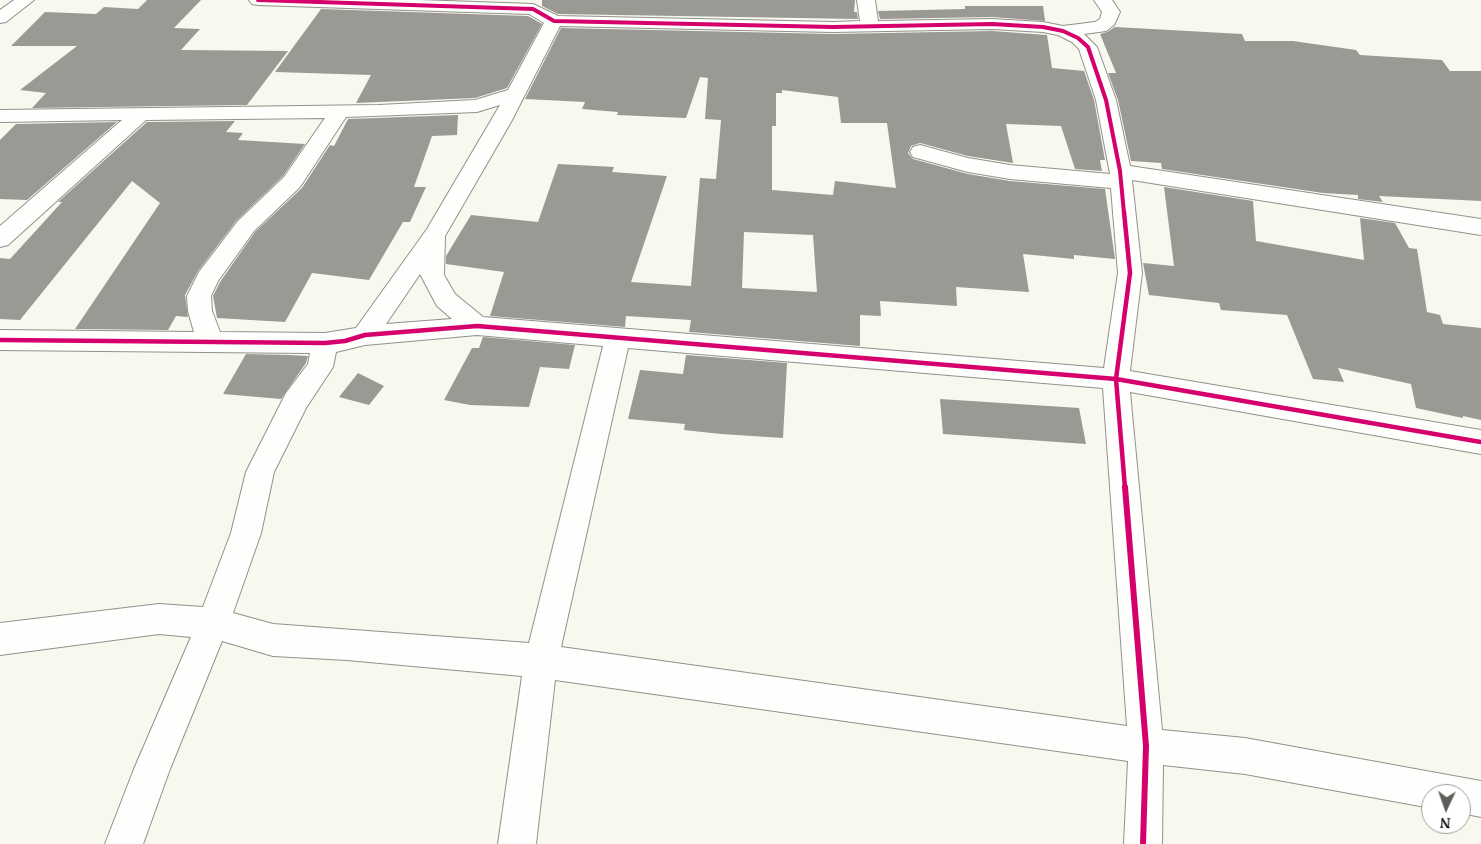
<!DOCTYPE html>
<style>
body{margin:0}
#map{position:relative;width:1481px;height:844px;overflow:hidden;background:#f8f8ee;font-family:"PT Serif",serif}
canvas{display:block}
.north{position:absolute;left:1421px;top:784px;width:50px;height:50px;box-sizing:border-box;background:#fff;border:1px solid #9d9d9d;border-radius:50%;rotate:183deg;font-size:14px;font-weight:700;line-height:20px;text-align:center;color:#0a0a0a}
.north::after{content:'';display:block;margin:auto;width:18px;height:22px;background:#5d5d5a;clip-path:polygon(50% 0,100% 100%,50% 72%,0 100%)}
</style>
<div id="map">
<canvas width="1481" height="844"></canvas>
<div class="north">N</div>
</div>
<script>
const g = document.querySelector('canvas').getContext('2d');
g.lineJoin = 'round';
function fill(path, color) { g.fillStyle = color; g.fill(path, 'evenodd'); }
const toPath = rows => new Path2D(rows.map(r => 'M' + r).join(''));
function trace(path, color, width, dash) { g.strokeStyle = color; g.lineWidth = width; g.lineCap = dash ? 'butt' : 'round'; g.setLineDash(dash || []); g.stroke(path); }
const building = toPath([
 [147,0,201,0,174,28,200,29,181,50,288,51,247,105,32,108,46,93,20,90,77,46,11,46,45,12,96,14,104,7,138,9],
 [542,0,855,0,854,12,857,12,858,19,558,14,542,6],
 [965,6,1043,6,1045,21,992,17,880,19,878,11,965,9],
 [321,9,528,16,542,24,507,88,475,98,356,103,371,75,275,72],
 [1115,27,1242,34,1245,41,1293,41,1356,50,1360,55,1442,60,1450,71,1481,71,1481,201,1379,196,1383,202,1358,199,1358,195,1323,193,1162,169,1161,163,1131,161,1118,100,1108,73,1116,73,1100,34,1107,32],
 [561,28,833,34,992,31,1047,35,1052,68,1084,71,1094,100,1105,160,1100,160,1102,171,1075,169,1061,126,1006,124,1013,163,968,156,920,143,911,146,908,153,913,159,968,174,1010,181,1105,189,1115,259,1074,255,1074,259,1023,254,1029,292,956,287,957,306,880,301,881,316,860,315,860,346,689,332,691,320,626,316,625,327,490,316,504,272,446,264,446,256,471,215,538,222,558,164,614,167,612,172,667,176,631,282,691,286,700,178,716,179,721,120,705,119,708,78,700,77,686,118,617,115,618,112,582,109,585,102,525,99],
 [782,90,838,97,841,123,887,123,896,188,835,181,833,195,772,190,772,126,776,126,776,93,782,93],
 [744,232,813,235,817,292,742,288],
 [458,115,457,135,432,136,414,187,426,187,410,222,403,222,369,280,312,273,285,322,217,318,213,296,220,282,255,232,302,188,330,145,334,146,348,119],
 [235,121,226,132,243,133,238,140,305,144,283,176,237,220,198,271,185,295,188,317,176,316,168,330,75,329,160,203,132,181,20,320,0,319,0,258,10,259,62,202,58,202,147,122],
 [117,122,27,200,0,199,0,140,16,124],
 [1164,187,1253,201,1256,241,1364,260,1360,218,1395,223,1409,248,1417,249,1427,312,1440,315,1443,324,1481,328,1481,420,1463,416,1463,418,1416,408,1411,384,1338,368,1344,382,1313,379,1287,315,1221,310,1219,303,1149,295,1143,263,1174,266],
 [483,337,575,345,569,369,540,367,529,407,470,405,444,400,472,348,479,348],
 [246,354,290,355,308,356,306,363,281,399,223,394],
 [686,355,787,363,783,438,721,434,684,430,685,424,628,419,640,370,683,374],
 [358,373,384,386,369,405,339,397],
 [940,399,1079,408,1086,444,943,434]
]);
const street = toPath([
 [14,0,34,0,6,22,0,23,0,10,14,0],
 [249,0,418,0,533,4,558,16,833,22,860,21,857,0,875,0,878,21,992,19,1043,22,1063,26,1095,22,1100,19,1102,12,1094,0,1112,0,1120,12,1114,25,1106,31,1084,34,1097,47,1116,100,1130,166,1481,219,1481,235,1132,180,1142,273,1130,371,1481,430,1481,454,1130,392,1162,730,1245,738,1481,781,1481,817,1461,813,1461,794,1431,794,1431,808,1245,774,1163,765,1162,844,1124,844,1128,761,555,680,536,844,498,844,522,676,347,660,273,656,222,641,170,769,143,844,105,844,134,769,191,637,159,634,0,655,0,623,159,604,203,607,231,533,246,472,286,393,308,364,310,353,0,350,0,330,194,332,188,311,187,296,199,272,238,221,284,177,325,118,146,120,8,245,0,247,0,226,122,120,0,122,0,110,379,105,475,100,508,90,544,23,529,14,258,5,252,4,249,0],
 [560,26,833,32,992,29,1043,32,1058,35,1072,42,1079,49,1096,100,1110,174,1010,165,968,158,920,145,913,147,910,152,913,157,968,172,1010,179,1111,188,1118,273,1104,368,483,317,455,294,444,275,445,236,511,122,560,26],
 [500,105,427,229,356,328,325,333,220,332,212,311,211,296,218,281,254,231,300,187,346,117,477,112,500,105],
 [420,274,437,306,452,319,386,324,420,274],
 [477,335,603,346,529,643,273,624,233,613,261,533,274,472,306,408,333,367,336,352,365,345,477,335],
 [628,348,1103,388,1127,726,561,647,628,348]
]);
const cyclewayFar2 = toPath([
 [258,0,533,9,554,21,833,27,992,24,1043,27,1063,31,1078,38,1088,47,1106,100,1120,171,1124,213]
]);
const cyclewayFar1 = toPath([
 [1124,212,1130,273,1116,379,1125,488],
 [0,340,325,343,345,341,365,335,477,326,1116,379,1481,442]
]);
const cycleway = toPath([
 [1125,487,1146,746,1143,844]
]);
fill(building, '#9a9994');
trace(street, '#91918d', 2);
fill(street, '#fefefc');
trace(cyclewayFar2, '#d6006c', 4);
trace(cyclewayFar1, '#d6006c', 4.5);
trace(cycleway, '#d6006c', 6);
</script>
